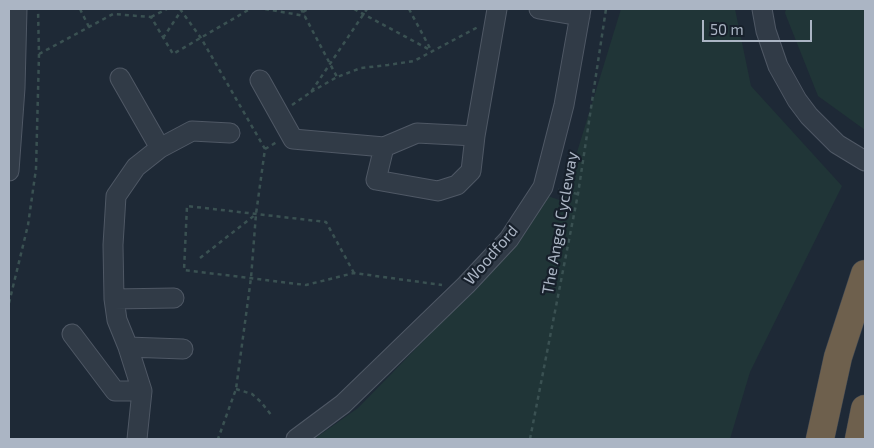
<!DOCTYPE html>
<style>
body{margin:0}
#map{position:relative;width:874px;height:448px;overflow:hidden;background:#1e2936;font-family:"Exo 2",sans-serif}
canvas{display:block}
.frame{position:absolute;inset:0;border:10px solid #abb5c4;pointer-events:none}
.scale{position:absolute;left:702px;top:20px;width:110px;height:22px;box-sizing:border-box;border:2px solid #abb5c4;border-top:0;padding-left:6px;font-size:15px;line-height:18px;white-space:nowrap;color:#abb5c4;-webkit-text-stroke:4px #17202b;paint-order:stroke}
</style>
<div id="map">
<canvas width="874" height="448"></canvas>
<div class="frame"></div>
<div class="scale">50 m</div>
</div>
<script>
const g = document.querySelector('canvas').getContext('2d');
g.lineJoin = 'round';
function fill(path, color) { g.fillStyle = color; g.fill(path, 'evenodd'); }
const toPath = rows => new Path2D(rows.map(r => 'M' + r).join(''));
function trace(path, color, width, dash) { g.strokeStyle = color; g.lineWidth = width; g.lineCap = dash ? 'butt' : 'round'; g.setLineDash(dash || []); g.stroke(path); }
function drawText(font, color, halo, rows, align = 'center') {
  g.font = font + ' "Exo 2",sans-serif'; g.lineWidth = 4.5; g.setLineDash([]); g.textBaseline = 'middle'; g.strokeStyle = halo; g.fillStyle = color; for (const [text, x, y, turn = 0] of rows) {
    g.save(); g.translate(x, y); g.rotate((+turn || 0) * Math.PI / 180); g.textAlign = isNaN(turn) ? turn : align; if (halo) g.strokeText(text, 0, 0); g.fillText(text, 0, 0); g.restore();
  }
}
const green = toPath([
 [621,9,735,9,751,86,842,186,750,372,730,439,314,439,358,408,473,290,526,232,548,196,562,201],
 [786,9,865,9,865,130,818,96,785,13]
]);
const path = toPath([
 [80,9,89,27],
 [180,9,201,38,265,149,256,214,251,278,236,389,218,439],
 [265,9,305,16],
 [301,9,337,77],
 [354,9,432,51],
 [409,9,431,50],
 [303,12,308,9],
 [151,17,167,9],
 [163,38,181,11],
 [39,54,113,14,151,17,173,54,250,9],
 [311,92,337,77,361,68,388,65,414,61,478,27],
 [292,105,311,92,367,9],
 [265,149,277,142],
 [558,190,578,194],
 [200,258,255,215],
 [354,273,326,222,187,206,184,270,306,285,354,273,442,285],
 [9,303,28,225,36,169,39,54,38,9],
 [236,389,252,394,261,402,272,416],
 [530,439,578,194,606,9]
]);
const minor = toPath([
 [539,9,580,16],
 [762,9,766,31,778,66,797,100,809,116,837,144,865,161],
 [120,78,160,148],
 [260,80,293,139,384,147,417,133,475,136],
 [384,147,376,180,438,191,457,185,471,171,475,136,497,9],
 [9,171,15,88,17,9],
 [114,299,174,298],
 [72,334,115,391,142,391],
 [128,347,183,349],
 [137,439,142,391,128,347,117,320,114,299,113,245,116,196,136,167,160,148,192,131,230,133],
 [296,439,343,404,466,285,509,239,543,187,564,105,581,9]
]);
const highway = toPath([
 [820,439,838,357,865,274],
 [859,439,865,409]
]);
const streetNames = [
 ["The Angel Cycleway",560,223,-80],
 ["Woodford",491,255,-49]
];
fill(green, '#203537');
trace(minor, '#4f5865', 21);
trace(highway, '#3c4551', 29);
trace(path, '#3a5152', 2.5, [4, 4]);
trace(minor, '#313b47', 19);
trace(highway, '#6e604d', 28);
drawText('16px', '#abb5c4', '#17202b', streetNames);
</script>
